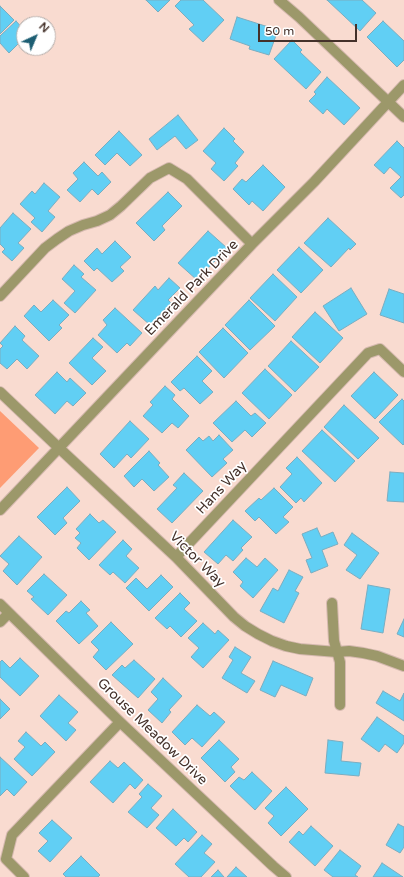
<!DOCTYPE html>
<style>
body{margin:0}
#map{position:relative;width:404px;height:877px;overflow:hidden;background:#f9dbd0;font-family:"Varela Round",sans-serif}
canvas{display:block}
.north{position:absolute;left:16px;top:16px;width:40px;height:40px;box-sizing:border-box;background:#fff;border:1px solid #b4adaa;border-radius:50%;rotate:44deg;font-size:11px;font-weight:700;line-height:16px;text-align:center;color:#44312a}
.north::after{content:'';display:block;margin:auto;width:14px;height:18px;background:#1d5e73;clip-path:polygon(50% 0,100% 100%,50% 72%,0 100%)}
.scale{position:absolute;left:258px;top:24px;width:99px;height:18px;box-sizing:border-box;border:2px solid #44312a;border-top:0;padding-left:5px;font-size:12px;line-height:14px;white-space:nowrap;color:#44312a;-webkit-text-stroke:3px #fff;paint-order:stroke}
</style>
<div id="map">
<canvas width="404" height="877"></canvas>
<div class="north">N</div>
<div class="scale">50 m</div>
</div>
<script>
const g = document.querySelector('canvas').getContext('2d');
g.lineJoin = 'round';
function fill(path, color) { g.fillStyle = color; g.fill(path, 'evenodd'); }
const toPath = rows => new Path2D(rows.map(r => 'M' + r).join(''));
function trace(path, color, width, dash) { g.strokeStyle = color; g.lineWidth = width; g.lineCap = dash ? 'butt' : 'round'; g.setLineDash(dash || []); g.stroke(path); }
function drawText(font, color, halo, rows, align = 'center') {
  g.font = font + ' "Varela Round",sans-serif'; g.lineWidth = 3.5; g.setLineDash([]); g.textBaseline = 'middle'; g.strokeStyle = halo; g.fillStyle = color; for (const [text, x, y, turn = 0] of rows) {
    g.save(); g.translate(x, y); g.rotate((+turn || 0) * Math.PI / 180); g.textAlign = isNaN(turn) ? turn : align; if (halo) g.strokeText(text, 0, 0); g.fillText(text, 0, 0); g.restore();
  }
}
const green = toPath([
 [0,411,39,448,0,488]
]);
const building = toPath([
 [146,0,170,0,158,12,146,0],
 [181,0,203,0,224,20,203,42,189,29,194,25,175,6,181,0],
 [327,0,362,0,376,13,360,31,327,0],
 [0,6,14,20,0,34,0,6],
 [237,17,278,30,269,55,249,49,250,46,230,39,237,17],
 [16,21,24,30,24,38,9,53,0,43,0,36,16,21],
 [383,21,404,41,404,60,397,67,367,37,383,21],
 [292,40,302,50,300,52,321,72,306,89,274,59,292,40],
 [327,77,360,108,344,125,327,109,323,114,309,101,316,94,314,92,327,77],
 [178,115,198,140,186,149,175,136,157,150,149,139,178,115],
 [224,128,235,139,233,141,244,152,235,163,238,166,224,181,211,169,216,163,203,151,224,128],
 [119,131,142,155,130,166,117,153,105,165,95,155,119,131],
 [397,141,404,148,404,195,401,198,390,188,401,177,390,167,384,174,374,165,397,141],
 [84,162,98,176,102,172,111,182,98,195,92,189,80,202,67,190,78,179,73,173,84,162],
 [263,165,285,187,263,211,252,201,249,205,233,189,242,179,246,182,263,165],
 [44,183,60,197,48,211,55,217,42,232,31,222,35,218,20,204,32,191,35,194,44,183],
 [168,192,182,206,162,226,165,230,154,241,136,223,168,192],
 [13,213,31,229,18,243,24,248,12,261,2,252,5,249,0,244,0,228,13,213],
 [328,218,356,244,350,250,349,248,331,267,304,243,328,218],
 [208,231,227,248,197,280,178,263,208,231],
 [115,241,131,257,120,267,124,271,112,282,97,268,94,271,84,261,97,248,102,254,115,241],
 [299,247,323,270,301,293,277,270,299,247],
 [74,265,84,274,81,277,96,290,75,313,64,303,75,291,62,279,74,265],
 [273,274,297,297,275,321,250,298,273,274],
 [169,278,180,288,168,300,171,303,150,325,133,310,155,286,158,290,169,278],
 [351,288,367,314,339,331,323,306,351,288],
 [389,289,404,294,404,323,380,315,389,289],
 [53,300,69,315,59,325,62,328,49,341,24,316,34,305,41,312,53,300],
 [249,300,275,326,250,350,225,325,249,300],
 [115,308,142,333,130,346,127,343,117,353,98,335,107,325,103,320,115,308],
 [315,312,343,338,320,363,292,337,315,312],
 [15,326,25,336,22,340,39,356,27,369,17,359,7,369,0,363,0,349,3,346,0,343,15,326],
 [223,328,248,353,224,378,199,352,223,328],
 [93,338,103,347,92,358,106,371,92,385,69,363,93,338],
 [291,341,319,367,295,392,268,366,291,341],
 [197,356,212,371,202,381,213,392,200,404,184,388,180,391,171,382,197,356],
 [265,369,292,395,269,419,242,393,265,369],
 [57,372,67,382,70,378,86,393,73,406,67,401,55,414,35,395,57,372],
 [374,372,398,395,375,419,351,396,374,372],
 [165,386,175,395,172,399,189,416,178,428,172,423,162,433,143,416,153,405,150,402,165,386],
 [402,399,404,401,404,444,403,445,379,422,402,399],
 [236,401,251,416,255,413,266,423,252,437,245,430,232,442,213,423,236,401],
 [344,405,379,438,358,459,324,427,344,405],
 [130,421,149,439,131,458,127,454,114,468,100,454,130,421],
 [322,430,355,461,335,482,302,451,322,430],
 [219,435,233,450,223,459,227,463,212,477,186,450,199,437,203,441,209,436,213,441,219,435],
 [149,451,160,463,158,465,169,477,154,491,142,479,134,487,124,476,149,451],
 [297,457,322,483,304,502,301,498,296,503,280,487,292,474,286,468,297,457],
 [390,472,404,473,404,502,387,501,390,472],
 [184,473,203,491,172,523,157,509,177,488,173,485,184,473],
 [67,487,80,501,63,518,67,523,55,535,37,517,67,487],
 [274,488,293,507,283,517,289,522,276,534,259,517,255,521,245,511,259,498,261,500,274,488],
 [90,514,99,523,103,520,116,532,89,560,77,548,81,543,75,538,80,533,76,529,90,514],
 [233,520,252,537,241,548,243,550,233,561,226,555,218,564,204,552,233,520],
 [317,528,321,537,333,532,338,544,322,550,328,566,311,573,306,560,312,558,302,534,317,528],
 [352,533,379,553,360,579,346,570,357,555,344,545,352,533],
 [19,536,42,557,17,585,3,571,9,564,0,556,19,536],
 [123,540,132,549,126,556,139,568,125,583,113,572,110,575,99,565,123,540],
 [246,558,257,567,265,558,278,570,253,598,240,586,243,582,233,572,246,558],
 [289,570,303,577,295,591,299,593,284,623,260,611,273,588,278,591,289,570],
 [44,574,67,595,48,615,31,599,34,597,27,591,44,574],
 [161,575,173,587,149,611,126,588,136,578,147,589,161,575],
 [368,585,390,589,383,633,361,629,368,585],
 [180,593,190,603,184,609,197,621,181,637,170,626,167,629,155,618,180,593],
 [81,601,90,610,86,613,98,626,79,644,56,621,66,611,69,613,81,601],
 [404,619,404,637,397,634,404,619],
 [111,622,133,644,106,670,93,657,99,650,91,642,111,622],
 [203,623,215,634,218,630,229,640,203,668,191,657,199,648,188,638,203,623],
 [235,647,251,657,241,673,255,681,247,693,222,678,233,660,229,657,235,647],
 [20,658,39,676,20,696,0,677,0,662,2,660,10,668,20,658],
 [134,660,155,679,138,698,112,675,122,665,125,668,134,660],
 [273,661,313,678,306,696,281,685,275,697,260,690,273,661],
 [163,678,182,696,169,710,171,712,162,723,148,710,158,699,151,692,163,678],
 [383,691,400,701,404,693,404,721,376,703,383,691],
 [59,695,78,712,68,723,76,730,66,741,40,716,59,695],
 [0,699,10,709,0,719,0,699],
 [197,705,210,716,214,712,225,722,202,747,192,738,185,745,172,732,197,705],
 [377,717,404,736,404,743,397,753,385,744,379,752,361,739,377,717],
 [26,732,41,746,45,742,55,752,32,776,14,759,25,747,18,741,26,732],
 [219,740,239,759,231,767,235,772,225,782,201,758,219,740],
 [328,740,343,742,341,761,361,763,359,776,325,773,328,740],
 [0,757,27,782,14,796,7,789,0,796,0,757],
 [110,761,118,768,124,762,143,780,135,789,130,784,113,803,90,782,110,761],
 [252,772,272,791,255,810,230,786,239,777,244,780,252,772],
 [148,784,162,796,151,808,159,815,147,828,128,812,142,797,139,794,148,784],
 [286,787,308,809,281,836,268,823,274,816,265,808,286,787],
 [173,809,197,832,188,842,184,838,176,846,156,828,173,809],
 [52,820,72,838,50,862,38,851,48,841,39,833,52,820],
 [398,824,404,827,404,847,400,853,386,845,398,824],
 [311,826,333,846,315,866,289,842,299,831,303,835,311,826],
 [202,835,212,844,204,853,215,862,201,877,189,877,175,864,202,835],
 [340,850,361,866,355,875,358,877,333,877,324,870,340,850],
 [81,856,100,875,98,877,66,877,63,874,81,856],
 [382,863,403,877,373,877,382,863],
 [236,867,247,877,227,877,236,867],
 [218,870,224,877,211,877,218,870]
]);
const minor = toPath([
 [279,0,299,17,404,117],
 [0,296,45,248,57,239,69,231,83,225,97,221,110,215,121,206,150,178,169,168,187,179,252,244],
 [0,392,59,448,176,557,234,617,245,626,258,634,272,641,286,646,300,649,337,652,349,651,363,653,377,656,404,666],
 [0,510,252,244,314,182,404,85],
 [176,557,368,353,380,349,404,372],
 [332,603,334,641,340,662,340,705],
 [0,604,120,722,273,866,286,877],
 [0,622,9,613],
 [24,877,6,859,12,835,120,722]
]);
const streetNames = [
 ["Emerald Park Drive",192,288,-46],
 ["Hans Way",222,488,-47],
 ["Victor Way",197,560,45],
 ["Grouse Meadow Drive",152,732,44]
];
fill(green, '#fe9c74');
fill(building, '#61cff4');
trace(building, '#7aadc0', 1);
trace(minor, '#d5b9af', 12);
trace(minor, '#9c986a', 10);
drawText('14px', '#44312a', '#fff', streetNames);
</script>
